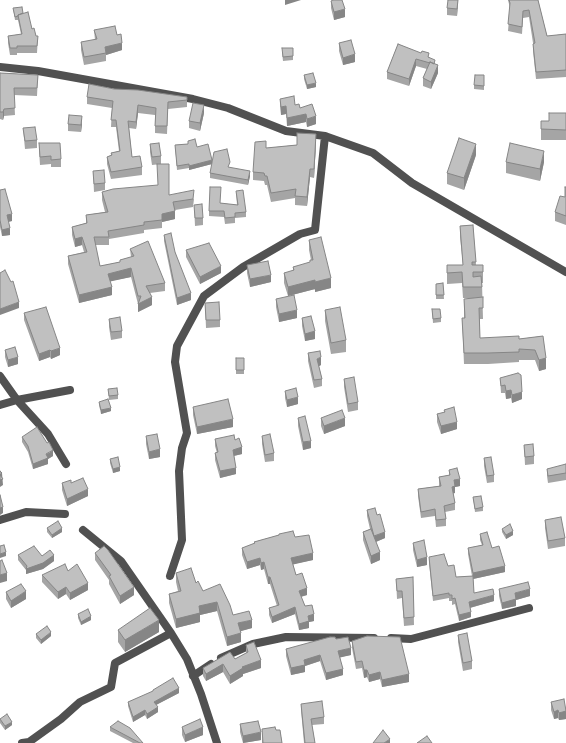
<!DOCTYPE html>
<style>
body{margin:0}
canvas{display:block;background:#fff}
</style>
<canvas width="566" height="743"></canvas>
<script>
const g = document.querySelector('canvas').getContext('2d');
g.lineJoin = 'round';
const toPath = rows => new Path2D(rows.map(r => 'M' + r).join(''));
function trace(path, color, width, dash) { g.strokeStyle = color; g.lineWidth = width; g.lineCap = dash ? 'butt' : 'round'; g.setLineDash(dash || []); g.stroke(path); }
function fill(path, color) { g.fillStyle = color; g.fill(path, 'evenodd'); }
const minor = toPath([
 [0,67,38,71,193,99,228,108,286,131,325,136,373,153,412,183,566,272],
 [0,376,17,400,48,434,66,464],
 [0,405,17,400,70,390],
 [0,520,26,512,65,514],
 [83,530,121,561,171,633,187,659,201,694,217,743],
 [170,576,182,540,179,471,182,448,187,433,175,362,177,346,204,296,243,267,300,234,315,230,325,136],
 [391,638,411,639,529,608],
 [221,658,253,644,286,637,374,638],
 [193,676,211,664],
 [22,743,29,742,61,719,80,702,111,687,115,663,171,633]
]);
const wall = toPath([
 [458,0,457,16,447,15,447,8],
 [508,0,538,0,547,36,566,34,566,77,536,79,533,51,533,43,529,17,523,18,522,34,508,31,510,8],
 [331,1,345,17,334,20,331,8],
 [13,8,23,13,36,36,38,36,37,53,17,53,17,55,10,55,8,43,8,36,21,34,18,20,15,20],
 [94,30,117,35,122,50,106,55,106,61,84,65,81,50,81,42,95,40],
 [339,43,355,62,343,65,339,51],
 [398,44,429,57,435,64,438,73,431,89,423,86,423,78,427,69,416,66,409,86,387,79,387,72],
 [282,52,293,56,293,60,283,61],
 [0,73,38,75,37,96,14,95,15,115,4,116,3,120,0,119],
 [304,75,316,87,307,89,304,79],
 [484,79,484,90,474,89,474,85],
 [114,89,187,97,187,107,168,109,167,134,155,133,155,115,138,113,136,129,129,128,132,157,142,167,142,175,111,179,107,164,107,157,111,155,111,153,119,151,116,127,111,127,112,108,87,104,87,97],
 [280,99,295,105,300,108,316,124,307,127,306,122,287,126,286,114,281,115,280,107],
 [204,113,200,131,189,128,189,121],
 [566,113,566,140,541,140,541,121,549,121],
 [68,124,82,124,81,132,68,131],
 [23,128,37,140,37,148,25,149],
 [188,141,212,164,189,170,189,168,177,170,175,145,188,144],
 [39,143,61,159,61,167,51,167,51,164,40,165,39,150],
 [316,143,314,178,310,177,307,206,295,205,295,198,271,202,267,185,265,185,264,181,253,180,253,172,266,148],
 [150,144,161,156,161,164,152,165,150,152],
 [476,155,464,190,447,184,447,173],
 [506,162,544,162,540,181,506,173],
 [230,168,250,176,248,185,210,178,210,173],
 [93,171,105,183,105,190,94,192],
 [566,187,566,225,555,221,555,212,565,197],
 [0,190,12,221,8,222,10,235,2,236,0,227],
 [236,191,246,212,246,217,235,218,235,223,225,224,224,217,209,216,209,211,220,203,237,205],
 [102,192,169,195,194,199,193,207,175,210,175,219,162,222,162,228,144,230,144,233,109,239,109,245,95,245,100,266,120,262,120,260,131,257,130,249,165,283,165,291,150,293,152,305,138,312,138,304,131,277,110,281,112,295,79,303,68,264,68,256,84,252,82,245,75,247,72,235,72,227,86,223,86,215,105,212,102,200],
 [194,205,203,218,203,225,195,226],
 [473,225,476,265,483,265,483,283,482,283,483,319,480,319,480,338,519,339,543,336,546,369,539,371,535,360,519,360,519,362,488,364,464,364,462,318,464,318,464,299,474,298,463,298,462,283,447,284,447,265,463,265,460,237,460,226],
 [164,235,175,252,191,300,177,305,164,241],
 [309,240,331,288,315,292,315,289,288,296,284,283,284,273,293,271,293,267,310,263,310,260,311,260,309,250],
 [186,250,221,273,200,284,186,257],
 [247,265,271,282,250,287,247,273],
 [443,283,444,299,436,299,436,284],
 [276,299,297,318,279,322,276,307],
 [205,303,220,320,220,327,206,328],
 [432,309,441,318,441,322,433,323],
 [325,310,346,340,346,352,331,354,325,321],
 [24,313,60,355,51,359,50,357,39,361,24,320],
 [302,318,315,339,305,341,302,326],
 [109,319,122,331,122,338,111,340,109,327],
 [5,350,18,364,8,367,5,357],
 [308,353,321,365,319,366,322,379,322,386,314,388,308,361],
 [236,358,244,358,244,374,236,374],
 [500,378,522,399,512,403,511,398,506,399,505,393,501,393],
 [344,379,358,402,358,410,348,412,344,387],
 [108,389,118,395,118,399,109,400],
 [285,391,298,404,287,407,285,398],
 [99,402,111,411,101,414,99,405],
 [193,407,233,427,197,434,193,415],
 [444,410,457,429,441,434,437,422,437,414,444,413],
 [298,418,311,448,303,450,298,426],
 [321,418,345,426,324,434,321,426],
 [146,436,160,457,149,459,146,444],
 [262,436,274,453,274,461,265,462,262,444],
 [22,437,53,456,48,459,48,464,33,469,28,452,22,442],
 [215,439,235,440,242,454,234,456,236,474,220,478,215,460,215,453,217,453,215,446],
 [524,445,534,456,534,464,525,465],
 [484,458,494,475,494,482,487,483,484,466],
 [110,459,120,471,113,473,110,463],
 [566,466,566,480,548,483,547,476,547,469],
 [449,470,460,486,455,487,455,493,453,493,455,503,455,510,445,512,446,519,446,526,436,527,435,516,421,518,418,496,418,489,439,486,439,477,449,475],
 [62,483,71,483,88,496,67,506,62,490],
 [473,497,483,507,483,511,475,512],
 [367,510,377,515,385,538,376,542,380,560,371,564,363,540,363,532,370,529,367,516],
 [545,520,565,538,565,546,548,549,545,528],
 [47,528,62,532,52,538,47,532],
 [502,529,513,535,506,539,502,532],
 [279,534,295,537,313,560,293,564,296,575,307,595,301,597,305,606,314,621,309,622,309,628,299,630,295,614,272,623,269,615,269,608,277,606,270,584,268,584,264,569,261,570,260,565,247,569,242,555,242,548,254,544,254,542,279,535],
 [480,534,492,548,505,572,473,579,474,593,494,601,470,608,471,617,459,621,455,604,452,605,452,601,449,601,449,598,433,601,429,563,429,557,448,566,456,577,472,576,468,554,468,548,482,545,480,540],
 [413,543,427,565,417,567,413,550],
 [95,553,134,595,120,604,109,584,109,580,95,560],
 [18,555,42,556,54,561,43,569,26,574,26,570,18,560],
 [68,571,88,590,70,600,66,594,58,599,42,582,42,575],
 [176,573,196,583,203,591,233,615,252,628,240,631,241,642,227,646,217,611,200,615,200,622,176,628,169,603,169,594,178,591,176,582],
 [413,577,414,625,404,626,402,598,397,599,396,579],
 [499,589,530,596,516,600,516,606,502,609,499,596],
 [6,592,26,599,11,608,6,599],
 [78,614,91,620,81,625,78,618],
 [118,630,159,632,125,652,118,642],
 [36,634,51,636,41,644,36,638],
 [458,635,472,661,472,669,463,671,458,642],
 [336,639,351,655,340,657,343,675,326,680,320,661,305,666,305,672,291,675,286,656,286,649],
 [352,641,409,682,382,687,380,679,369,682,367,677,364,678,362,668,356,669,352,648],
 [246,645,261,668,243,674,243,676,230,684,223,672,206,681,203,676,203,668,235,659,246,653],
 [153,690,179,693,156,705,158,712,147,719,145,715,133,722,128,706,128,702,153,692],
 [551,702,566,709,566,719,559,720,558,718,554,719,551,710],
 [301,704,324,717,324,724,312,725,315,743,304,743,301,710],
 [0,719,12,725,5,730,0,723],
 [240,724,261,740,243,743,240,732],
 [110,727,143,743,133,743,110,731],
 [182,727,203,735,185,742,182,735],
 [262,729,276,730,280,730,282,743,262,743]
]);
const shadedWall = toPath([
 [285,0,301,0,285,5],
 [458,0,458,4,457,16,457,9],
 [345,9,345,17,334,20,334,12],
 [122,43,122,50,106,55,105,47],
 [355,54,355,62,343,65,343,58],
 [416,59,416,66,409,86,409,79],
 [438,65,438,73,431,89,431,82],
 [316,83,316,87,307,89,307,85],
 [138,105,138,113,136,129,136,122],
 [204,105,204,113,200,131,200,123],
 [286,106,286,114,281,115,281,107],
 [4,109,4,116,3,120,3,112],
 [306,114,306,122,287,126,287,118],
 [82,116,82,124,81,132,81,125],
 [316,116,316,124,307,127,307,119],
 [316,134,316,143,314,178,314,169],
 [476,144,476,155,464,190,464,178],
 [544,151,544,162,540,181,540,169],
 [212,160,212,164,189,170,189,166],
 [310,169,310,177,307,206,307,197],
 [250,171,250,176,248,185,248,180],
 [175,211,175,219,162,222,162,214],
 [12,214,12,221,7,222,7,215],
 [10,228,10,235,2,236,2,230],
 [82,237,82,245,75,247,75,239],
 [221,266,221,273,200,284,200,277],
 [131,268,131,277,108,282,108,274],
 [271,275,271,282,250,287,250,279],
 [331,278,331,288,315,292,315,282],
 [315,280,315,289,288,296,288,287],
 [112,287,112,295,79,303,79,295],
 [191,293,191,300,177,305,177,298],
 [152,297,152,305,138,312,138,304],
 [19,302,19,308,0,315,0,309],
 [297,310,297,318,279,322,279,314],
 [315,331,315,339,305,341,305,334],
 [60,348,60,355,51,359,51,351],
 [50,350,50,357,39,361,39,354],
 [18,357,18,364,8,367,8,360],
 [321,357,321,365,317,367,317,359],
 [546,358,546,369,539,371,539,360],
 [511,390,511,398,506,399,506,391],
 [522,392,522,399,512,403,512,395],
 [298,397,298,404,287,407,287,400],
 [111,408,111,411,101,414,101,410],
 [345,418,345,426,324,434,324,426],
 [233,419,233,427,197,434,197,427],
 [457,422,457,429,441,434,441,426],
 [311,441,311,448,303,450,303,442],
 [242,447,242,454,233,456,233,450],
 [160,449,160,457,149,459,149,452],
 [53,450,53,456,48,459,48,464,33,469,33,464],
 [120,467,120,471,113,473,113,469],
 [236,468,236,474,220,478,220,471],
 [2,473,3,485,0,487,0,475],
 [460,479,460,486,455,487,455,493,452,494,452,487,454,480],
 [88,489,88,496,67,506,67,499],
 [3,507,3,513,0,515,0,508],
 [62,528,62,532,52,538,52,535],
 [513,531,513,535,506,539,506,535],
 [385,532,385,538,373,543,373,537],
 [6,552,6,556,0,558,0,554],
 [380,552,380,560,371,564,371,556],
 [313,553,313,560,291,565,291,558],
 [54,555,54,561,43,569,26,574,26,569],
 [427,557,427,565,417,567,417,560],
 [260,558,260,565,247,569,247,562],
 [264,562,264,569,261,570,261,563],
 [505,566,505,572,473,579,473,573],
 [7,573,7,581,0,583,0,575],
 [268,577,270,577,270,584,268,584],
 [88,583,88,590,70,600,70,593],
 [66,587,66,594,58,599,58,592],
 [134,587,134,595,120,604,120,596],
 [307,588,307,595,299,597,299,591],
 [530,589,530,596,516,600,516,606,502,609,502,603,515,593],
 [26,591,26,599,11,608,11,601],
 [494,595,494,601,469,608,469,602],
 [217,602,217,611,200,615,200,622,176,628,176,619,199,606],
 [295,607,295,614,272,623,272,617],
 [471,612,471,617,459,621,459,615],
 [314,614,314,621,309,622,309,628,299,630,299,624,308,616],
 [91,616,91,620,81,625,81,622],
 [159,620,159,632,125,652,125,640],
 [252,620,252,628,238,632,238,623],
 [51,632,51,636,41,644,41,640],
 [241,633,241,642,227,646,227,637],
 [351,648,351,655,338,658,338,651],
 [320,655,320,661,305,666,305,672,291,675,291,668,304,660],
 [261,660,261,668,243,674,243,676,230,684,230,676,242,667],
 [223,664,223,672,206,681,206,674],
 [343,669,343,675,326,680,326,673],
 [364,670,367,670,367,677,364,678],
 [380,672,380,679,369,682,369,675],
 [409,674,409,682,382,687,382,680],
 [179,688,179,693,154,706,154,702],
 [158,707,158,712,147,719,147,714],
 [145,710,145,715,133,722,133,717],
 [558,710,558,718,554,719,554,712],
 [566,711,566,719,559,720,559,713],
 [12,722,12,725,5,730,5,726],
 [203,727,203,735,185,742,185,735],
 [261,732,261,740,243,743,243,736],
 [390,739,390,743,384,743]
]);
const building = toPath([
 [333,0,342,0,345,9,334,12,331,1,333,0],
 [448,0,458,0,457,9,447,8,448,0],
 [509,0,538,0,547,36,566,34,566,70,536,72,533,44,535,43,529,10,523,11,522,27,508,24,510,3,509,0],
 [22,7,23,13,18,15,18,16,15,17,13,8,22,7],
 [28,12,32,29,34,28,36,36,38,36,37,46,17,46,17,48,10,48,8,36,22,34,18,15,28,12],
 [115,26,117,35,121,34,122,43,105,47,106,53,84,57,81,42,97,39,94,30,115,26],
 [351,40,355,54,343,58,339,43,351,40],
 [398,44,421,53,422,51,429,53,428,57,435,60,434,64,430,62,430,63,416,59,409,79,387,72,398,44],
 [282,48,293,48,293,56,283,57,282,48],
 [430,62,438,65,431,82,423,78,430,62],
 [0,73,38,75,37,88,14,88,15,108,4,109,3,112,0,112,0,73],
 [313,73,316,83,307,85,304,75,313,73],
 [475,75,484,75,484,86,474,85,475,75],
 [89,84,114,89,138,90,187,97,187,100,168,102,167,126,155,126,156,108,138,105,136,122,128,121,132,157,140,156,142,167,111,172,107,157,112,155,111,153,120,151,116,120,111,120,113,101,87,97,89,84],
 [294,96,295,105,299,104,300,108,312,104,316,116,307,119,306,114,287,118,286,106,281,107,280,99,294,96],
 [193,103,204,105,200,123,189,121,193,103],
 [549,113,566,113,566,130,541,129,541,121,549,121,549,113],
 [69,115,82,116,81,125,68,124,69,115],
 [35,127,37,140,25,141,23,128,35,127],
 [297,133,316,134,314,169,310,169,307,197,295,196,296,189,271,193,267,176,265,176,264,173,253,172,255,142,266,141,266,148,297,145,297,133],
 [459,138,476,144,464,178,447,173,459,138],
 [195,139,197,147,208,144,212,160,189,166,189,164,177,166,175,145,188,144,188,141,195,139],
 [39,143,60,143,61,159,51,160,51,156,40,157,39,143],
 [159,143,161,156,152,157,150,144,159,143],
 [510,143,544,151,540,169,506,162,510,143],
 [227,149,230,162,228,167,250,171,248,180,210,173,214,152,227,149],
 [157,164,169,164,169,195,194,190,193,199,173,202,175,211,162,214,162,220,144,222,144,225,108,231,109,237,94,237,100,266,120,262,120,260,134,256,130,249,148,241,165,283,146,286,152,297,138,304,141,296,138,296,131,268,108,274,112,287,79,295,68,256,87,252,82,237,75,239,72,227,87,223,86,215,108,212,102,192,113,189,158,185,157,164],
 [104,170,105,183,94,184,93,171,104,170],
 [210,187,221,187,220,203,238,205,236,191,243,190,246,212,235,213,235,217,225,218,224,211,209,211,210,187],
 [565,187,566,187,566,216,555,212,560,196,565,197,565,187],
 [5,189,12,214,7,215,10,228,2,230,0,220,0,190,5,189],
 [202,204,203,218,195,218,194,205,202,204],
 [473,225,476,262,472,262,472,265,483,265,483,272,473,272,473,277,481,276,482,287,463,287,462,272,447,273,447,265,463,265,460,226,473,225],
 [171,233,175,252,191,293,177,298,164,235,171,233],
 [321,237,331,278,315,282,315,280,288,287,284,273,294,270,293,267,310,262,310,260,313,260,309,240,321,237],
 [209,243,221,266,200,277,186,250,209,243],
 [268,261,271,275,250,279,247,265,268,261],
 [5,270,11,282,13,281,19,302,0,309,0,273,5,270],
 [443,283,444,295,436,295,436,284,443,283],
 [294,295,297,310,279,314,276,299,294,295],
 [483,297,483,308,479,308,480,338,519,336,519,339,543,336,546,358,539,360,535,350,519,349,519,352,488,353,464,353,462,318,465,318,464,299,483,297],
 [219,302,220,320,206,320,205,303,219,302],
 [46,307,60,348,51,351,50,350,39,354,24,313,46,307],
 [340,307,346,340,331,343,325,310,340,307],
 [432,309,440,309,441,318,433,319,432,309],
 [311,316,315,331,305,334,302,318,311,316],
 [120,317,122,331,111,332,109,319,120,317],
 [15,347,18,357,8,360,5,350,15,347],
 [320,351,321,357,317,359,322,379,314,380,308,353,320,351],
 [236,358,244,358,244,370,236,370,236,358],
 [518,373,521,375,522,392,512,395,511,390,506,391,505,385,501,386,500,378,518,373],
 [354,377,358,402,348,404,344,379,354,377],
 [117,388,118,395,109,396,108,389,117,388],
 [296,388,298,397,287,400,285,391,296,388],
 [108,399,111,408,101,410,99,402,108,399],
 [228,399,233,419,197,427,193,407,228,399],
 [454,407,457,422,441,426,437,414,445,412,444,410,454,407],
 [342,410,345,418,324,426,321,418,342,410],
 [305,416,311,441,303,442,298,418,305,416],
 [37,427,47,443,49,442,53,450,46,454,48,458,33,464,28,446,22,437,37,427],
 [157,434,160,449,149,452,146,436,157,434],
 [270,434,274,453,265,455,262,436,270,434],
 [234,435,235,440,239,438,242,447,233,450,236,468,220,471,215,453,218,452,215,439,234,435],
 [533,444,534,456,525,457,524,445,533,444],
 [118,457,120,467,113,469,110,459,118,457],
 [491,457,494,475,487,476,484,458,491,457],
 [566,464,566,473,548,476,547,469,566,464],
 [457,468,460,479,454,480,455,486,452,487,455,503,444,506,446,519,436,520,435,509,421,512,418,489,441,486,439,477,450,475,449,470,457,468],
 [0,471,2,473,0,475,3,479,0,480,0,471],
 [83,478,88,489,67,499,62,483,71,480,71,483,83,478],
 [0,495,3,507,0,508,0,495],
 [481,496,483,507,475,509,473,497,481,496],
 [375,508,377,515,380,514,385,532,374,536,367,510,375,508],
 [561,517,565,538,548,541,545,520,561,517],
 [58,521,62,528,52,535,47,528,58,521],
 [510,524,513,531,506,535,502,529,510,524],
 [371,529,380,552,371,556,363,532,371,529],
 [293,531,295,537,309,535,313,553,291,558,296,575,302,573,307,588,299,591,305,606,312,605,314,614,308,616,309,621,299,624,295,607,272,617,269,608,279,605,270,577,268,577,264,562,261,563,260,558,247,562,242,548,255,543,254,542,279,535,279,534,293,531],
 [487,532,492,548,499,546,505,566,473,573,468,548,483,545,480,534,487,532],
 [424,540,427,557,417,560,413,543,424,540],
 [4,545,6,552,0,554,0,546,4,545],
 [34,546,42,556,50,550,54,555,43,563,26,569,27,566,18,555,34,546],
 [104,546,108,550,134,587,120,596,109,576,111,575,95,553,104,546],
 [444,554,448,566,454,565,456,577,473,576,474,593,493,589,494,595,469,602,471,612,459,615,455,598,452,599,452,595,449,595,449,593,433,596,429,557,444,554],
 [2,560,7,573,0,575,0,561,2,560],
 [65,564,68,571,77,564,88,583,70,593,66,587,58,592,42,575,65,564],
 [191,568,196,583,198,581,203,591,220,584,230,605,233,615,249,611,252,620,238,623,241,633,227,637,217,602,199,606,200,613,176,619,169,594,181,591,176,573,191,568],
 [413,577,414,617,404,618,402,591,397,591,396,579,413,577],
 [528,582,530,589,515,593,516,599,502,603,499,589,528,582],
 [21,584,26,591,11,601,6,592,21,584],
 [150,608,159,620,125,640,118,630,150,608],
 [88,609,91,616,81,622,78,614,88,609],
 [47,626,51,632,41,640,36,634,47,626],
 [467,633,472,661,463,663,458,635,467,633],
 [367,636,400,637,409,674,382,680,380,672,369,675,367,670,364,670,362,661,356,662,352,641,367,636],
 [330,637,335,637,336,639,348,637,351,648,338,651,343,669,326,673,320,655,304,660,305,665,291,668,286,649,330,637],
 [254,642,261,660,242,667,243,668,230,676,223,664,206,674,203,668,230,652,235,659,248,652,246,645,254,642],
 [173,678,179,688,154,702,158,707,147,714,145,710,133,717,128,702,153,691,153,690,173,678],
 [564,699,566,711,559,713,558,710,554,712,551,702,564,699],
 [322,701,324,717,311,719,315,743,305,743,301,704,322,701],
 [7,714,12,722,5,726,0,719,7,714],
 [200,719,203,727,185,735,182,727,200,719],
 [118,721,130,728,143,743,140,743,110,727,118,721],
 [258,721,261,732,243,736,240,724,258,721],
 [275,727,276,730,280,730,282,743,263,743,262,729,275,727],
 [383,730,390,739,384,743,373,743,383,730],
 [427,736,432,743,417,743,427,736]
]);
trace(minor, '#515151', 8);
fill(wall, '#a5a5a5');
fill(shadedWall, '#868686');
fill(building, '#c0c0c0');
trace(building, '#868686', 1);
</script>
